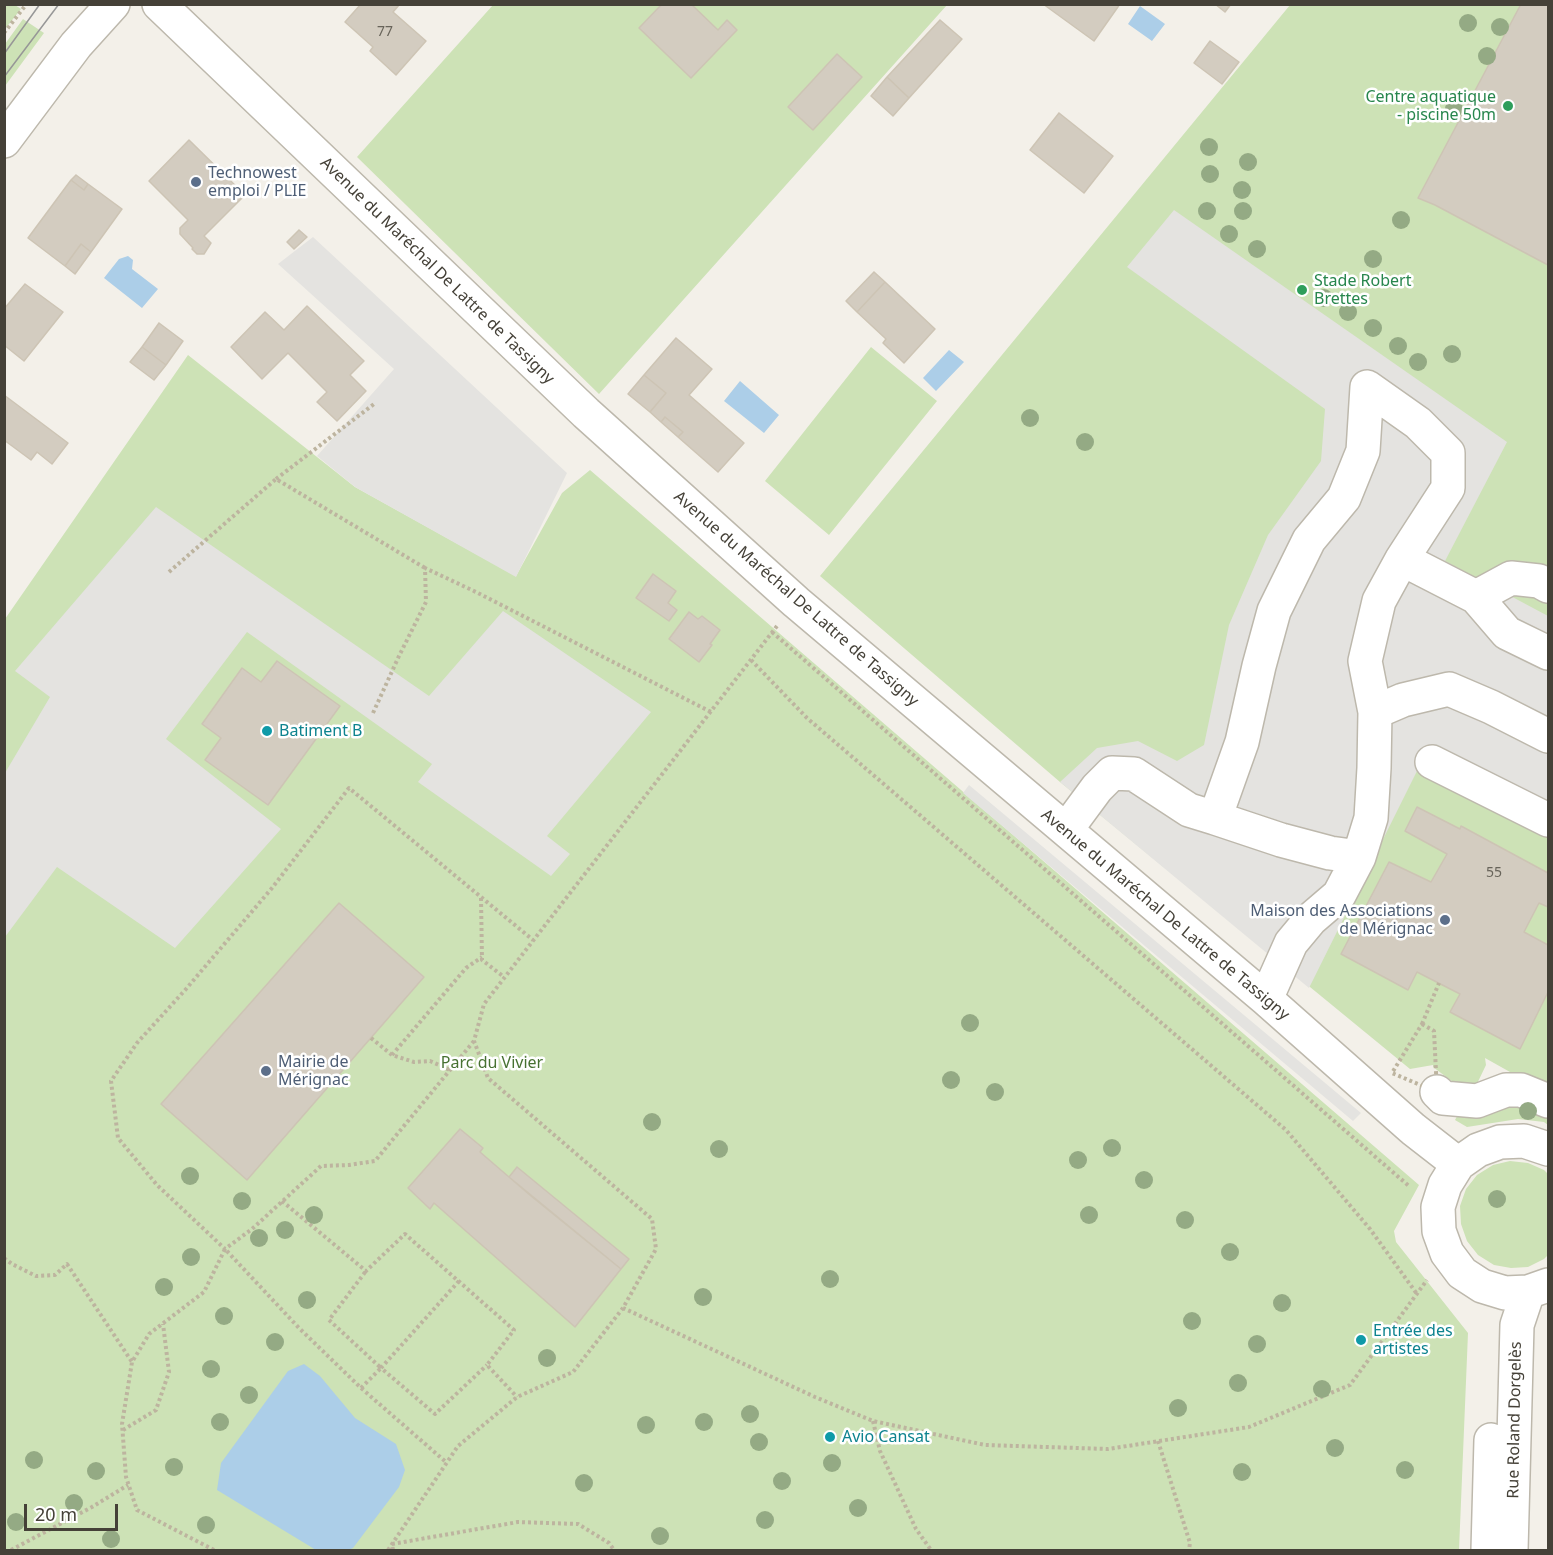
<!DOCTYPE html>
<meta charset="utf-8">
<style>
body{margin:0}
#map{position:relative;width:1553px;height:1555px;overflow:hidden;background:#f3f0e9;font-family:"Noto Sans",sans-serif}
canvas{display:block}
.frame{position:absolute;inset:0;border:6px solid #454138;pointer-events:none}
.scale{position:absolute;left:24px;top:1504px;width:94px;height:27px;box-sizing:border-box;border:3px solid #454138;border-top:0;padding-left:8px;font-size:18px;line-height:21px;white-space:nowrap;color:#454138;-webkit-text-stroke:4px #fff;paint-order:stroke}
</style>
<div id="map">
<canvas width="1553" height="1555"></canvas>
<div class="frame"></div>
<div class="scale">20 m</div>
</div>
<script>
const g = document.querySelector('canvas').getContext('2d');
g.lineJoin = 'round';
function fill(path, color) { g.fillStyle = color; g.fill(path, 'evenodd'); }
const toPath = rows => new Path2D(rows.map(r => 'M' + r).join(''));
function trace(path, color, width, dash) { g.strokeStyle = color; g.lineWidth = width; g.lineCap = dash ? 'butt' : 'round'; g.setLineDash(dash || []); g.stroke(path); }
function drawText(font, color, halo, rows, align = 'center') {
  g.font = font + ' "Noto Sans",sans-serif'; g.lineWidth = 5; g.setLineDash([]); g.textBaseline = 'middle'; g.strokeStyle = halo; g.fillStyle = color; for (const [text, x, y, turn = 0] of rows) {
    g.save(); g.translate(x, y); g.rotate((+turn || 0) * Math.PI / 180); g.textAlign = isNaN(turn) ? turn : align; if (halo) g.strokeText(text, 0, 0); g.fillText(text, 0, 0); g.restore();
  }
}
const green = toPath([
 [5,4,15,5,21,9,5,29],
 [493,5,947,5,599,394,357,157],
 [1290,5,1548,5,1548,1088,1535,1086,1485,1058,1486,1065,1474,1090,1461,1088,1433,1067,1433,1065,1410,1069,1060,782,820,576],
 [23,19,44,33,5,86,5,44],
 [871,347,937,401,829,535,765,481],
 [188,355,355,487,516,576,562,493,590,470,1419,1185,1394,1231,1396,1242,1468,1333,1459,1550,5,1550,5,619],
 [1501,1098,1548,1113,1548,1125,1544,1122,1518,1119,1467,1127,1455,1120,1463,1105],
 [1510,1161,1528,1163,1544,1170,1548,1174,1548,1255,1544,1259,1528,1267,1511,1268,1494,1265,1478,1255,1467,1241,1461,1224,1460,1206,1466,1189,1477,1175,1493,1165]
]);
const parking = toPath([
 [1174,210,1507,442,1445,561,1548,616,1548,833,1419,767,1309,988,1060,782,1097,748,1138,741,1177,761,1204,745,1229,625,1268,535,1321,461,1325,409,1127,267],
 [313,237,567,473,516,577,355,487,317,456,394,369,278,264],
 [156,507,429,696,503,611,651,712,547,836,570,854,551,876,418,782,432,764,247,632,166,739,281,829,175,948,57,867,5,937,5,773,50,697,15,671],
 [969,785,1361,1113,1353,1121,963,793]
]);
const water = toPath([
 [1140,6,1165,24,1152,41,1128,24],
 [128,256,133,260,132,269,158,289,142,308,104,278,119,259],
 [949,350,964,362,936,391,923,378],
 [740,381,779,415,764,433,724,401],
 [304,1364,320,1376,355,1418,396,1444,405,1470,399,1487,353,1548,348,1550,316,1550,217,1490,221,1463,288,1371]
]);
const building = toPath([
 [361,4,400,4,393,12,426,41,396,75,370,51,373,47,345,22,361,4],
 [662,4,691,4,718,30,727,20,737,30,691,78,639,28,662,4],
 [1043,4,1120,4,1094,41,1043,4],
 [1215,4,1231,4,1225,12,1215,4],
 [1521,4,1548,4,1548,265,1435,205,1418,198,1521,4],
 [940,20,962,39,909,98,887,77,940,20],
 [1210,41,1239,62,1222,84,1194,63,1210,41],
 [837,54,862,77,813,130,788,107,837,54],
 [887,77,909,98,893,116,871,96,887,77],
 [1059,113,1113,156,1084,193,1030,150,1059,113],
 [189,140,245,195,204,236,211,243,204,254,197,254,192,249,193,248,180,234,180,228,188,220,149,181,189,140],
 [76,175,88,184,84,190,71,180,76,175],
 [71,180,84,190,88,184,122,209,91,252,81,244,65,266,28,238,71,180],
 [299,230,307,237,294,249,287,242,299,230],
 [81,244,91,252,75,274,65,266,81,244],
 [874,272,885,282,857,312,846,301,874,272],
 [885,282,935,329,904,363,883,343,886,339,857,312,885,282],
 [25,284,63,312,24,361,4,345,4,309,25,284],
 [307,306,364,361,350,375,366,391,337,421,317,402,327,392,288,353,262,379,231,347,265,312,284,330,307,306],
 [159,323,183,341,166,365,142,347,159,323],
 [676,338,712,369,689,395,744,443,718,472,678,437,683,432,665,417,661,422,650,412,666,393,644,375,676,338],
 [142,347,166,365,154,380,130,362,142,347],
 [644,375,666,393,650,412,628,394,644,375],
 [4,395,68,443,52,464,37,452,31,460,4,440,4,395],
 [665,417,683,432,678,437,661,422,665,417],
 [653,574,676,591,668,603,677,610,669,621,636,598,653,574],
 [689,612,698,619,702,616,720,630,710,644,712,645,699,662,669,639,689,612],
 [277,661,340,706,268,805,205,760,221,738,202,724,242,668,261,682,277,661],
 [1417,807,1460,829,1461,826,1548,873,1548,907,1539,903,1524,932,1548,945,1548,992,1520,1049,1450,1012,1460,994,1417,972,1408,990,1341,954,1389,862,1431,882,1447,854,1405,831,1417,807],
 [339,903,424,977,247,1180,161,1104,339,903],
 [460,1129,483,1148,480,1152,531,1196,621,1269,575,1327,434,1203,430,1209,408,1188,460,1129],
 [517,1167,629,1259,621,1269,509,1177,517,1167]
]);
const path = toPath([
 [4,33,25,6,23,4],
 [276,479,374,404],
 [169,572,276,479,425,568],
 [777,626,484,1004,474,1041,488,1078,652,1219,656,1249,623,1308,815,1397,873,1421,985,1445,1108,1449,1249,1427,1350,1385,1427,1280],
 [772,632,1410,1187],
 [751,660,807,718,1286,1130,1370,1229,1417,1294],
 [373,713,399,656,426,602,425,568,476,592,711,712],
 [481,898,482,960,504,977],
 [1422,1024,1434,1031,1437,1092,1392,1073,1422,1024],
 [1422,1024,1439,983],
 [371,1038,392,1055,414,1062,430,1061,450,1070],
 [474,1041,375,1161,349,1165,321,1166,252,1229,225,1249,157,1185,118,1138,111,1081,137,1043,186,989,272,888,349,788,533,940],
 [392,1055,466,968,482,957],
 [282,1201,366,1271,405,1234,514,1330,487,1365,517,1397],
 [4,1258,12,1264,36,1276,55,1275,67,1264,132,1362],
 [459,1281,381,1368,435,1414,487,1365],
 [361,1388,381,1368,329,1320,366,1271],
 [873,1421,880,1451,916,1529,931,1550],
 [123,1430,156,1410,169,1372,163,1324],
 [1158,1441,1190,1543,1189,1550],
 [11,1550,92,1507,128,1485],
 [214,1550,137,1510,126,1477,122,1424,132,1362,149,1334,204,1292,225,1249,299,1328,361,1388,447,1463],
 [388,1550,458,1446,517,1397,573,1372,623,1308],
 [393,1550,392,1544,518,1522,578,1524,609,1543,614,1550]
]);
const minor = toPath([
 [159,4,586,413,796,602,1266,999,1413,1129,1458,1164],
 [4,141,76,45,113,4],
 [1476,597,1511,578,1539,581,1548,586],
 [1375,712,1365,661,1379,601,1402,559],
 [1432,762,1548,820],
 [1066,830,1097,788,1112,773,1134,774,1189,810,1215,818],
 [1359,857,1330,853,1281,840,1215,818,1242,742,1259,666,1274,611,1309,540,1344,498,1363,451,1367,387,1418,423,1448,453,1448,488,1402,559,1476,597,1507,633,1548,653],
 [1266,999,1291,943,1311,919,1339,895,1359,857,1371,818,1374,768,1375,712,1403,700,1449,689,1491,707,1548,736],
 [1437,1092,1443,1098,1477,1101,1506,1090,1521,1090,1548,1101],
 [1548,1149,1524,1141,1500,1142,1478,1150,1458,1164,1445,1185,1438,1207,1439,1231,1447,1253,1462,1273,1482,1286,1505,1293,1528,1292,1548,1285],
 [1488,1550,1491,1440],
 [1511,1550,1517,1325,1528,1292]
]);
const tram = toPath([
 [4,54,40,4],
 [4,77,59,4]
]);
const trees = [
 [1468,23],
 [1500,27],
 [1487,56],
 [1454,109],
 [1209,147],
 [1248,162],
 [1210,174],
 [1242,190],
 [1207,211],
 [1243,211],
 [1401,220],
 [1229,234],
 [1257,249],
 [1373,259],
 [1324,298],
 [1348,312],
 [1373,328],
 [1398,346],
 [1452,354],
 [1418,362],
 [1030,418],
 [1085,442],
 [970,1023],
 [951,1080],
 [995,1092],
 [1528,1111],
 [652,1122],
 [1112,1148],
 [719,1149],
 [1078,1160],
 [190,1176],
 [1144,1180],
 [1497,1199],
 [242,1201],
 [314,1215],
 [1089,1215],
 [1185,1220],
 [285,1230],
 [259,1238],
 [1230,1252],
 [191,1257],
 [830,1279],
 [164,1287],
 [703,1297],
 [307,1300],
 [1282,1303],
 [224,1316],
 [1192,1321],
 [275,1342],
 [1257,1344],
 [547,1358],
 [211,1369],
 [1238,1383],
 [1322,1389],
 [249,1395],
 [1178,1408],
 [750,1414],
 [220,1422],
 [704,1422],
 [646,1425],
 [759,1442],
 [1335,1448],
 [34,1460],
 [832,1463],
 [174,1467],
 [1405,1470],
 [96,1471],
 [1242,1472],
 [782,1481],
 [584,1483],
 [74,1503],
 [858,1508],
 [765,1520],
 [16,1522],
 [206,1525],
 [660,1536],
 [111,1539]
];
const markers = [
 [1508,106,6,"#2e9e5b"],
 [196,182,6,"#5c6f8a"],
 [1302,290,6,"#2e9e5b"],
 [267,731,6,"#0f9aa8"],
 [1445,920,6,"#5c6f8a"],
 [266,1071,6,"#5c6f8a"],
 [1361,1340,6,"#0f9aa8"],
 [830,1437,6,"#0f9aa8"]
];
const numberNames = [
 ["77",385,32],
 ["55",1494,873]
];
const leisureNames = [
 ["Centre aquatique",1496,97],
 ["- piscine 50m",1496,115],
 ["Stade Robert",1314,281,"left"],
 ["Brettes",1314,299,"left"]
];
const serviceNames = [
 ["Technowest",208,173],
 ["emploi / PLIE",208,191],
 ["Maison des Associations",1433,911,"right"],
 ["de Mérignac",1433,929,"right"],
 ["Mairie de",278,1062],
 ["Mérignac",278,1080]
];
const streetNames = [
 ["Avenue du Maréchal De Lattre de Tassigny",437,271,44],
 ["Avenue du Maréchal De Lattre de Tassigny",796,599,41],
 ["Avenue du Maréchal De Lattre de Tassigny",1165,915,40],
 ["Rue Roland Dorgelès",1515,1420,-89]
];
const cultureNames = [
 ["Batiment B",279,731],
 ["Entrée des",1373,1331],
 ["artistes",1373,1349],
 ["Avio Cansat",842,1437]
];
const parkNames = [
 ["Parc du Vivier",492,1063]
];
fill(green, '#cde2b6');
fill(parking, '#e4e3e0');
fill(water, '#accee8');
fill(building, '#d3ccc0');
trace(building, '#cdc4b4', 1.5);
trace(minor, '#bdb8ac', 36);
trace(path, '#bdb49f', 4, [3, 3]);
trace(minor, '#fff', 33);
trace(tram, '#979797', 1.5);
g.fillStyle = '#94aa84';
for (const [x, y] of trees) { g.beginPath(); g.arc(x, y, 9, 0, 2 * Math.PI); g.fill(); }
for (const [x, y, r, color] of markers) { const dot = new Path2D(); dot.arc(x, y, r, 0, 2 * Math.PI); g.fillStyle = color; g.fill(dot); trace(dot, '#fff', 2); }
drawText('14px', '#68645a', null, numberNames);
drawText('16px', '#27864d', '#fff', leisureNames, 'right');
drawText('16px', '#4e5e75', '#fff', serviceNames, 'left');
drawText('16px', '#454138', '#fff', streetNames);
drawText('16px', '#0d838f', '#fff', cultureNames, 'left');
drawText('16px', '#477132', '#fff', parkNames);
</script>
